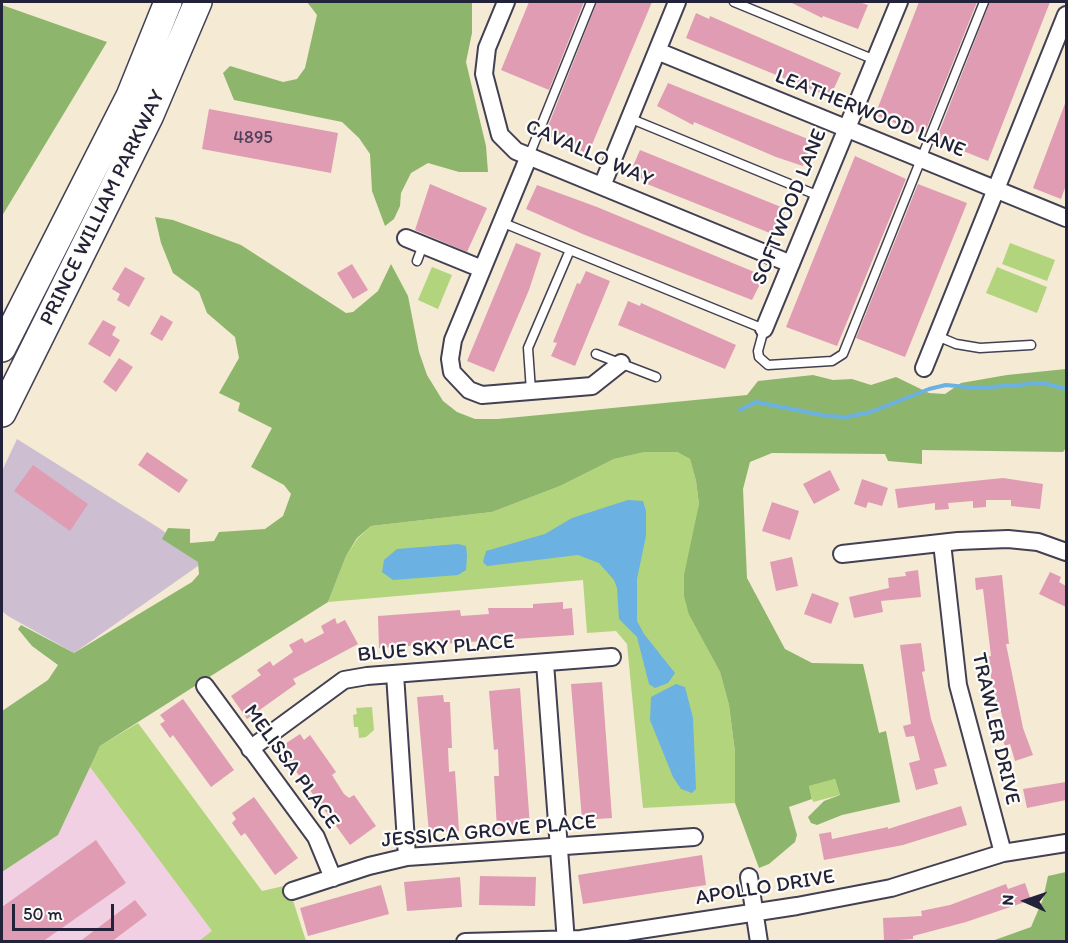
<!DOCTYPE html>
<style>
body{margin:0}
#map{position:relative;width:1068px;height:943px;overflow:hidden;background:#f5ead4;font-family:Itim,sans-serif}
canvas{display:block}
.frame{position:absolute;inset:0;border:3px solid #22223b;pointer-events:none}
.north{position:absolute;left:996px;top:871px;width:60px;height:60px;-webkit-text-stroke:4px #fdfcf7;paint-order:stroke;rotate:273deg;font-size:16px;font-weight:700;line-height:24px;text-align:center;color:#22223b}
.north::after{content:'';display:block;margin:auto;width:21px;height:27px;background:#22223b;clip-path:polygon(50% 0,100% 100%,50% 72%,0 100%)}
.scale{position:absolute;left:12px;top:904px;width:102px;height:27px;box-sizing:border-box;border:3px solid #22223b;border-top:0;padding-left:8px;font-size:18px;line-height:21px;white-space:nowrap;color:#22223b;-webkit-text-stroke:4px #fdfcf7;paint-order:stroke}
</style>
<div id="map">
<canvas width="1068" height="943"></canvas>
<div class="frame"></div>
<div class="north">N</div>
<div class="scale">50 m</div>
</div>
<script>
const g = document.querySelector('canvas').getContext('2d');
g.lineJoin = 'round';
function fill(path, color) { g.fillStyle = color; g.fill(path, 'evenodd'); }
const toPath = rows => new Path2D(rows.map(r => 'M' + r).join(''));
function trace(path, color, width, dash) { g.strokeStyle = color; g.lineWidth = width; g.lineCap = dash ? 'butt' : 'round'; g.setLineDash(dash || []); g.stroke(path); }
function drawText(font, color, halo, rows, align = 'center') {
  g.font = font + ' Itim,sans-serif'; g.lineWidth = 4.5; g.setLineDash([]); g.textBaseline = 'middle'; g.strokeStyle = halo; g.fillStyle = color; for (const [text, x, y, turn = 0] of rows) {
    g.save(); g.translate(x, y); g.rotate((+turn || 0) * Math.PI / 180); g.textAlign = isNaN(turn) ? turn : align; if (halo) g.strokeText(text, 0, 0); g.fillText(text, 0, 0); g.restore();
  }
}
const built = toPath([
 [90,767,213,932,199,942,2,942,2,872,58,835]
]);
const industrial = toPath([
 [17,439,159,528,205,561,74,653,8,616,2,611,2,471]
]);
const green = toPath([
 [1010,243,1055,260,1047,281,1002,264],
 [432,267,452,275,438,309,418,300],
 [997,267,1047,287,1037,313,986,293],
 [645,452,677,452,690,459,696,481,699,504,689,615,720,672,729,705,735,752,735,803,643,808,627,644,616,631,587,633,583,580,328,602,346,556,358,538,371,526,492,512,560,486,614,459],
 [372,707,374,730,366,737,359,738,358,727,354,727,353,715,357,714,356,708],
 [138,723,262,891,288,885,306,941,199,941,212,931,90,767,100,746],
 [835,779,840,795,813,802,809,786]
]);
const forest = toPath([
 [307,2,472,2,472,33,466,62,486,146,488,172,459,172,428,163,411,173,401,193,400,206,394,219,385,226,372,191,370,154,359,138,342,122,234,100,223,73,230,66,283,82,297,79,305,68,317,15],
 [2,5,107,42,2,216],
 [155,217,173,220,241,245,346,313,353,312,378,291,391,264,408,296,419,352,427,375,443,401,457,412,475,419,498,419,747,395,758,381,813,375,833,380,852,379,871,385,896,377,929,393,945,394,961,383,1007,375,1066,369,1066,448,1063,452,922,450,922,464,888,461,885,454,772,453,750,462,743,489,747,578,785,649,812,663,863,664,879,733,886,731,900,802,842,815,817,825,811,823,808,817,824,801,840,795,835,779,809,786,812,799,789,807,797,835,795,842,769,864,759,868,735,803,735,752,729,705,720,672,689,615,684,596,684,575,699,504,696,481,690,459,677,452,645,452,614,459,560,486,492,512,371,526,357,538,346,556,328,602,100,746,58,835,2,872,2,711,48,680,58,665,32,646,18,629,21,625,74,653,192,582,199,574,198,562,162,539,168,528,190,529,190,543,214,541,219,532,265,529,283,516,291,494,284,485,251,467,272,428,238,411,240,403,219,393,239,358,235,337,207,313,199,292,173,273,161,243],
 [1066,872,1066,941,992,941,1031,927,1043,899,1048,876]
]);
const water = toPath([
 [628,500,643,501,646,511,646,536,637,579,637,621,644,634,675,673,668,683,655,688,649,684,637,637,619,619,617,588,614,580,599,563,578,555,487,566,483,562,486,551,545,534,572,518],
 [458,544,466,546,467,556,466,570,458,575,393,580,382,572,384,560,397,549],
 [676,684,685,687,693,718,696,789,692,793,681,789,673,777,650,720,651,697]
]);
const stream = toPath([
 [740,410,756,402,827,416,847,417,871,412,929,389,946,385,978,388,1043,383,1066,389]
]);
const building = toPath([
 [529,2,584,2,549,90,501,70],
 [597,2,652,2,588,154,545,134],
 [790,2,859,2,868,5,858,29,823,16,822,18],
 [919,2,977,2,924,135,875,115],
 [990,2,1050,2,988,161,936,140],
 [696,13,709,19,710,16,841,73,830,97,686,38],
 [668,83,813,141,803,166,776,157,694,122,693,125,657,106],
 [1066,101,1066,185,1061,199,1033,188],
 [209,109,338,133,331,173,202,149],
 [640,150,786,209,775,235,642,182,643,179,630,173],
 [855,156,906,179,837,346,786,327],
 [430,184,487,208,467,252,415,230],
 [918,184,967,203,905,357,856,338],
 [537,185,597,207,764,276,752,300,585,235,526,209],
 [516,243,541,253,529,290,494,372,467,361],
 [352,264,368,290,353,299,337,273],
 [125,267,145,278,129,307,117,300,120,294,112,289],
 [586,271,610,281,575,366,551,356,557,343,553,342,577,283,580,284],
 [628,301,640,306,641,303,736,345,725,369,618,325],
 [161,315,173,322,162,341,150,334],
 [103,320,116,327,112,335,120,340,110,357,88,344],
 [119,358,133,367,116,392,103,382],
 [147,452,188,480,179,493,138,465],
 [33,465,88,504,70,531,14,491],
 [830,470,840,490,814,504,803,484],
 [1003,478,1043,484,1040,509,1011,506,1011,500,986,500,986,507,973,508,973,501,948,503,949,509,935,510,935,503,898,508,895,489],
 [862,479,888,488,882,506,868,502,866,508,854,504],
 [772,502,799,511,790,540,762,531],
 [792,557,798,586,776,591,770,562],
 [918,570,921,597,881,601,883,612,854,618,849,597,889,588,888,578,906,576,905,572],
 [1050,572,1061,577,1059,582,1066,586,1066,607,1039,594],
 [1002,575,1009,644,1006,644,1023,728,1033,755,1015,761,1010,744,1005,746,1001,735,1006,734,1000,707,993,709,991,697,995,697,987,657,991,656,983,589,976,590,975,578],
 [812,593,839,603,831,624,804,614],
 [563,602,563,609,572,608,574,635,379,648,378,616,460,610,461,616,489,614,488,608,533,608,533,604],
 [335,618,337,624,345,620,358,644,293,679,296,684,247,719,231,696,261,675,257,670,270,661,273,666,293,652,289,645,302,638,305,643,324,633,321,626],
 [921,643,925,671,922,672,931,719,947,766,934,769,938,784,916,790,909,763,920,760,914,736,906,737,903,726,911,724,900,645],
 [602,682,612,818,582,820,571,684],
 [520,688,530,827,497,829,494,776,499,776,498,749,494,750,489,691],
 [443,695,444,702,450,702,452,748,448,748,449,772,455,771,459,831,429,833,417,697],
 [183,699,234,770,211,787,173,735,170,738,160,724,165,721,160,715],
 [300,734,304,740,310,735,336,772,332,775,344,794,349,798,354,795,376,826,350,845,279,748],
 [1066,782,1066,800,1027,808,1023,789],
 [254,797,298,858,275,875,245,833,241,836,232,823,236,819,232,813],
 [961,806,967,825,903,845,824,860,819,834,831,832,832,839,888,827,888,829],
 [96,840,126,883,42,942,2,942,2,907],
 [702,855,706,885,583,904,578,875],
 [480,876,536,877,535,906,479,905],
 [460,877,462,907,407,911,404,882],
 [1025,883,1031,900,966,922,913,936,913,939,884,941,883,918,922,916,921,911,950,905,1006,884,1008,889],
 [381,885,389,914,308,936,300,908],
 [135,900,147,915,111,942,79,942]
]);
const service = toPath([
 [734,2,875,60],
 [629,118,819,196],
 [529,156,591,2],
 [501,222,764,329,758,351,759,357,768,365,832,361,843,354,984,2],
 [417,261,423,245],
 [937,336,956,344,980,348,1031,345],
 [596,354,656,377],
 [531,391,528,348,570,250]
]);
const minor = toPath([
 [506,2,487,48,484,74,500,135,516,151,791,264],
 [657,51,1066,218],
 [529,156,453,340,450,359,452,372,469,390,482,395,592,386,621,363],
 [602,186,677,2],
 [406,238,482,269],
 [764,329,899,2],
 [924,368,1066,15],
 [942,543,958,685,1003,853],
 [842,554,958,541,1008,539,1038,542,1066,552],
 [545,663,566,942],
 [395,674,407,857],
 [205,686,316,837,333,878],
 [250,749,344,680,367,676,612,657],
 [749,877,759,942],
 [292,891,369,866,407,857,694,837],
 [465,942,581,939,797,906,891,888,1003,853,1066,843]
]);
const trunk = toPath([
 [2,348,130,96,168,2],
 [2,413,150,115,198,2]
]);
const numberNames = [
 ["4895",253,138]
];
const streetNames = [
 ["LEATHERWOOD LANE",870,114,22],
 ["CAVALLO WAY",589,154,24],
 ["SOFTWOOD LANE",790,207,-68],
 ["PRINCE WILLIAM PARKWAY",103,208,-64],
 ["BLUE SKY PLACE",436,649,-5],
 ["TRAWLER DRIVE",995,729,77],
 ["MELISSA PLACE",291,767,54],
 ["JESSICA GROVE PLACE",489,832,-5],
 ["APOLLO DRIVE",765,888,-9]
];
fill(built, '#f1d0e3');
fill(industrial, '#cebed1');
fill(green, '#b2d47c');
fill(forest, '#8db66c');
fill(water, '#6bb1e1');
trace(stream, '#6bb1e1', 4);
fill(building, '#df9cb3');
trace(service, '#424052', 11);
trace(minor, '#424052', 20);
trace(trunk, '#424052', 30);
trace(service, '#fff', 8);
trace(minor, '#fff', 16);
trace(trunk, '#fff', 27);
drawText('18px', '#514059', null, numberNames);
drawText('21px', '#22223b', '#fdfcf7', streetNames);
</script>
